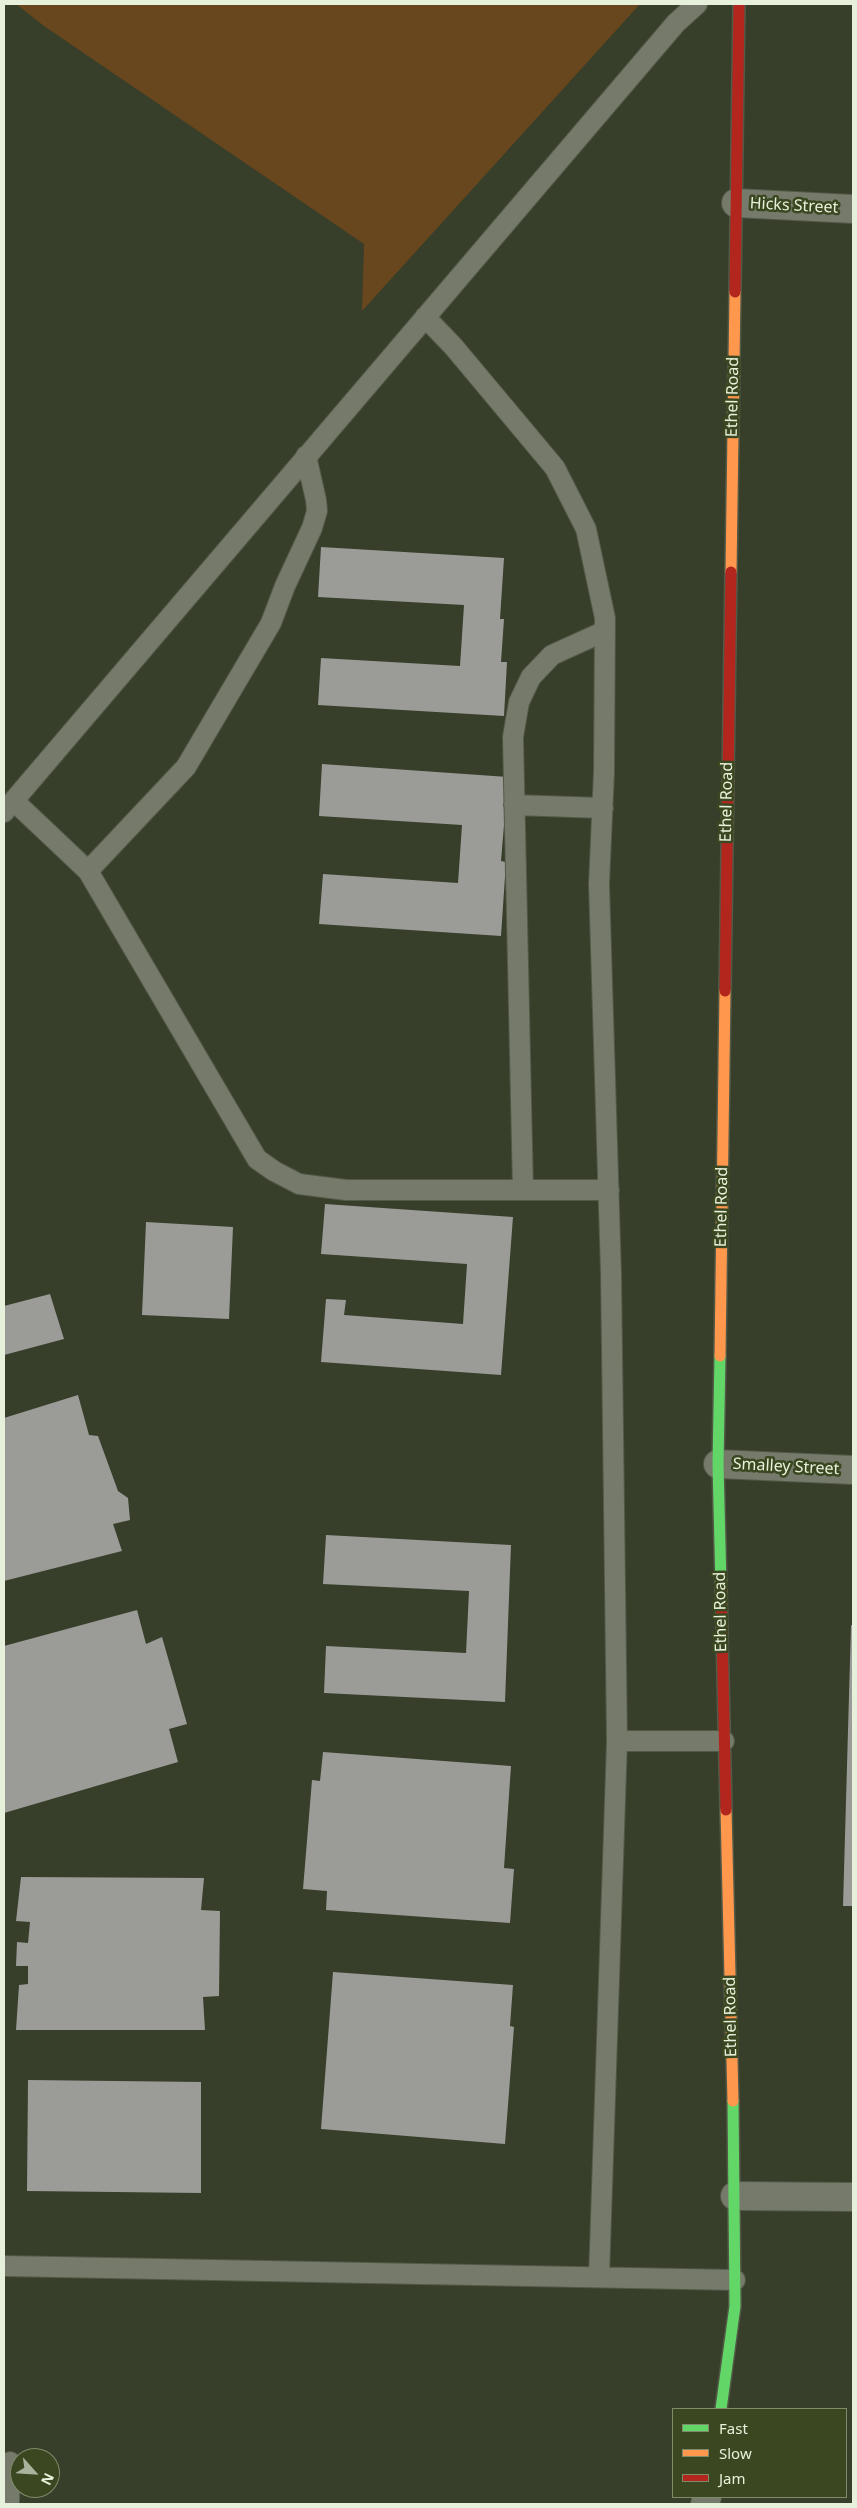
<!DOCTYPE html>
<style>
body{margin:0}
#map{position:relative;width:857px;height:2508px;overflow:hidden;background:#373e29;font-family:"Noto Sans",sans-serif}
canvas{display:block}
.frame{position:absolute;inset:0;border:5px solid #e7f0da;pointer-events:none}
.legend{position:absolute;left:672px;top:2408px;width:175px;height:90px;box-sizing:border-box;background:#3a4720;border:1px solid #7f8b6a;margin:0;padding:6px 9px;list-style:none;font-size:15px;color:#e7f0da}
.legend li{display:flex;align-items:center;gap:10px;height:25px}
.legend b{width:25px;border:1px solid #7f8b6a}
.north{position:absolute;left:10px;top:2448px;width:50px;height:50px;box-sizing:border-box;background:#3a4720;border:1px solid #7f8b6a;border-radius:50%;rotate:116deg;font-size:14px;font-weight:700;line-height:20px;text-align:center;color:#e7f0da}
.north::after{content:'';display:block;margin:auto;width:18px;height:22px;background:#a9b29c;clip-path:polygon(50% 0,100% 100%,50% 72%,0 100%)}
</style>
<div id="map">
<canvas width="857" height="2508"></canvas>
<div class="frame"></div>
<ul class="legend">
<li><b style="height:6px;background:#63d668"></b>Fast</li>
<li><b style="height:6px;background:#ff974d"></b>Slow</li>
<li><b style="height:6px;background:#b3261e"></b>Jam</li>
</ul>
<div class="north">N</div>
</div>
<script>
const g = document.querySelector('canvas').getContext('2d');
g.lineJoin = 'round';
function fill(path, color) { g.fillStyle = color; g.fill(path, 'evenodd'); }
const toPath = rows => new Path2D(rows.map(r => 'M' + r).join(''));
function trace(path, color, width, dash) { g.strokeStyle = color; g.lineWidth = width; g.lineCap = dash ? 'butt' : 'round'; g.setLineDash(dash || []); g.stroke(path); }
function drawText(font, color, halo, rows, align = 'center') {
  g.font = font + ' "Noto Sans",sans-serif'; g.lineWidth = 5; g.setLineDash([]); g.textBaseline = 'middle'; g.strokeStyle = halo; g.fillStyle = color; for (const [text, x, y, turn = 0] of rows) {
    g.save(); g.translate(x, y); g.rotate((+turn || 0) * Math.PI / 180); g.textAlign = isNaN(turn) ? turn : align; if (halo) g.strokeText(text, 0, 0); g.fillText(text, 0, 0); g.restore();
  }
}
const green = toPath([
 [16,4,640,4,362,311,364,244,44,26]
]);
const building = toPath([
 [321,547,504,558,500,619,504,619,501,662,507,662,504,716,318,705,321,658,460,666,464,605,318,597],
 [322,764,508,777,501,861,506,862,501,936,319,924,323,874,458,883,462,825,319,816],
 [325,1204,513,1217,501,1375,321,1362,326,1299,346,1300,344,1315,463,1324,467,1264,321,1254],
 [146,1222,233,1227,229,1319,142,1315],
 [50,1294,64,1339,4,1355,4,1306],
 [78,1395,89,1435,98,1436,118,1491,128,1498,130,1520,113,1524,122,1551,4,1581,4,1418],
 [326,1535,511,1545,505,1702,324,1693,326,1646,466,1653,469,1591,323,1584],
 [137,1610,146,1644,162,1637,187,1724,169,1729,178,1762,4,1813,4,1646],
 [851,1625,853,1625,853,1906,843,1906],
 [323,1752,511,1766,504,1868,514,1869,510,1923,326,1910,327,1891,303,1889,312,1780,320,1781],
 [21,1877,204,1878,201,1910,220,1911,219,1996,203,1997,205,2030,16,2030,19,1985,28,1984,28,1966,16,1966,17,1942,28,1943,30,1922,16,1921],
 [333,1972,513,1985,510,2026,514,2027,505,2144,321,2129],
 [28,2080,201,2082,201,2193,27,2191]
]);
const lane = toPath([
 [425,317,453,346,555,468,586,529,605,618,604,772,599,884,611,1273,617,1741],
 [14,801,88,871,186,767,271,623,285,586,312,528,317,511,316,500,306,456],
 [514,805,603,808],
 [4,812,676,23,697,4],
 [88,871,257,1159,274,1171,299,1184,346,1190,609,1190],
 [523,1190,513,737,519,702,531,677,552,655,605,631],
 [4,2266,735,2280],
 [599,2277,617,1741,724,1741],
 [9,2504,10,2462]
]);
const street = toPath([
 [736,203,853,209],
 [718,1464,853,1470],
 [735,2196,853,2197],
 [705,2504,707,2497]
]);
const fast = toPath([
 [720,1356,718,1464,721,1587],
 [721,2409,735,2306,733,2101]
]);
const slow = toPath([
 [731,572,735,292],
 [720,1356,725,991],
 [726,1810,733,2101]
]);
const jam = toPath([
 [735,292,739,4],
 [725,991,731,572],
 [721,1587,726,1810]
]);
const streetNames = [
 ["Hicks Street",794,206,3],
 ["Ethel Road",733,397,-89],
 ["Ethel Road",727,802,-89],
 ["Ethel Road",722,1207,-89],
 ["Smalley Street",786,1467,3],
 ["Ethel Road",721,1612,-91],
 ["Ethel Road",731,2017,-91]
];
fill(green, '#69471e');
fill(building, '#9b9c98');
trace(lane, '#525947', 22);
trace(street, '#525947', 30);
trace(fast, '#525947', 14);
trace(slow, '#525947', 14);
trace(jam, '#525947', 14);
trace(lane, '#757a6b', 20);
trace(street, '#757a6b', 28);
trace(fast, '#63d668', 11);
trace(slow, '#ff974d', 11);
trace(jam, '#b3261e', 11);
drawText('16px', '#e7f0da', '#3a4720', streetNames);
</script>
